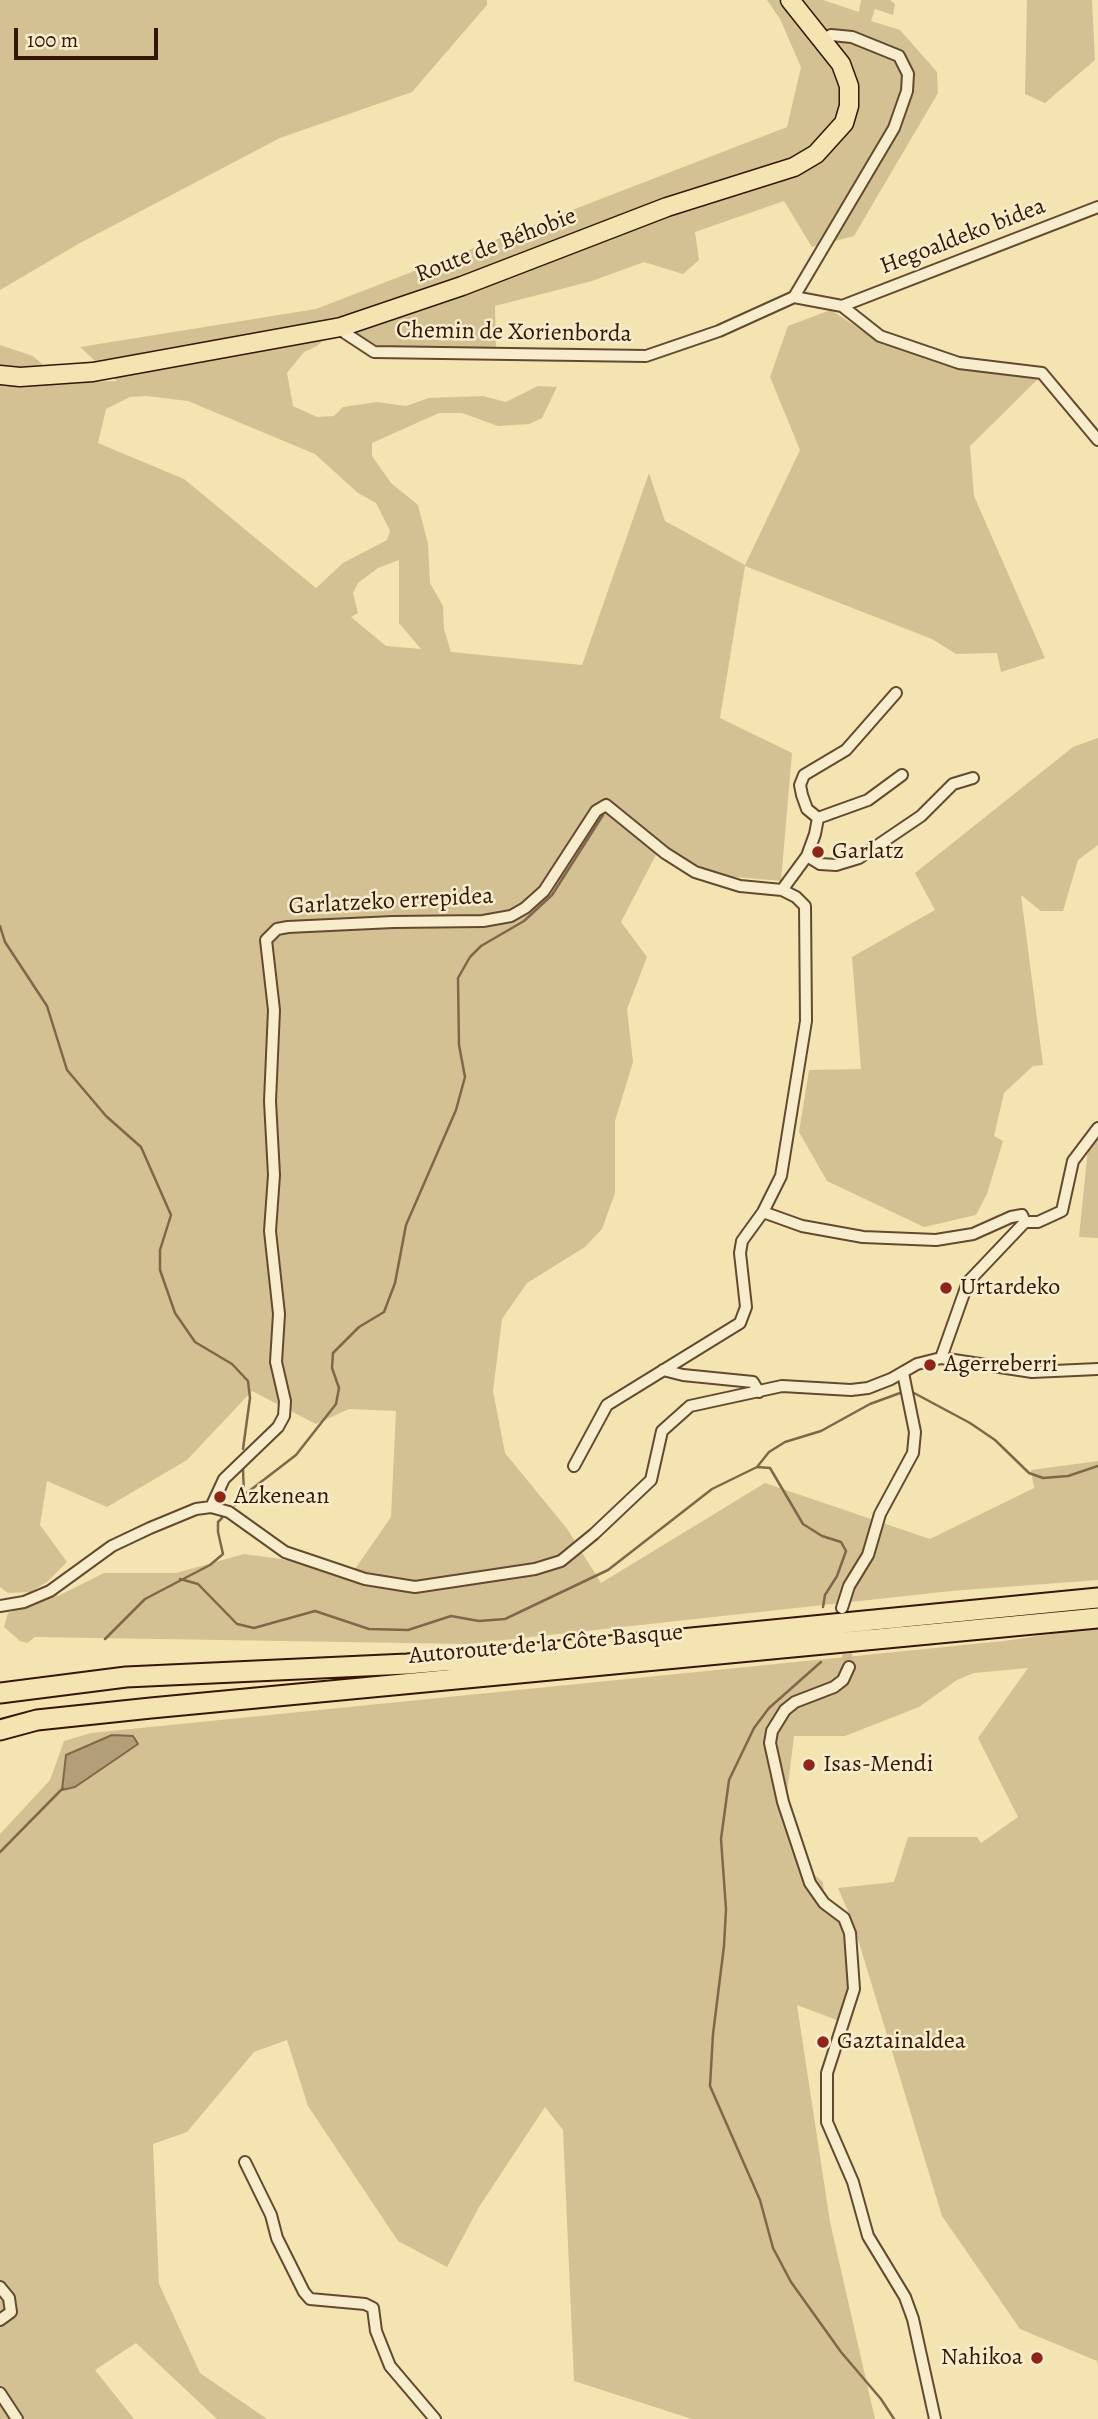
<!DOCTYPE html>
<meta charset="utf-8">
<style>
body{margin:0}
#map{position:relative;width:1098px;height:2419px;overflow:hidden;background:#f3e4b2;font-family:Alegreya,serif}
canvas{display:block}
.scale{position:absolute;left:14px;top:28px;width:144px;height:32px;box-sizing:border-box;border:4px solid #351504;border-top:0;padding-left:9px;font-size:21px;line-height:24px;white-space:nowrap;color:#351504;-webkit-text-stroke:5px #f7edcd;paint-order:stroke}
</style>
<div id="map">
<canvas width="1098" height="2419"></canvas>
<div class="scale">100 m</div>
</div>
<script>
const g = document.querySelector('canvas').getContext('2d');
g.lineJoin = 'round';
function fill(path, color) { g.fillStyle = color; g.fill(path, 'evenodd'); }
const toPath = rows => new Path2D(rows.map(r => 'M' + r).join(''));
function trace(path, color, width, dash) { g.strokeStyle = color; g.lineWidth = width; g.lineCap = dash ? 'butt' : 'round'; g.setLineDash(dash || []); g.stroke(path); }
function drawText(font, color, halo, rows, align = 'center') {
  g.font = font + ' Alegreya,serif'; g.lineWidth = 5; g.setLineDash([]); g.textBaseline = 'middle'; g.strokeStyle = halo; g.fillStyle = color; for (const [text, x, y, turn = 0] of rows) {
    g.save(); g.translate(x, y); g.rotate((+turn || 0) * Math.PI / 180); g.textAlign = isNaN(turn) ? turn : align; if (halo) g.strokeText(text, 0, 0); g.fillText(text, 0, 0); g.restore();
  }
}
const green = toPath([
 [0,0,487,0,487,5,412,92,280,138,80,243,0,290],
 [767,0,823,0,859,12,861,0,890,0,895,4,893,15,875,9,871,21,900,30,937,72,938,93,854,236,812,247,784,201,695,232,699,260,683,274,644,262,592,281,495,306,496,349,377,348,338,327,317,346,304,352,287,373,293,406,317,417,334,416,343,407,377,402,406,406,429,398,483,396,506,402,538,386,557,387,542,418,529,424,498,426,462,413,439,413,372,443,372,456,391,483,418,505,428,544,430,583,443,606,444,629,451,652,582,665,649,473,665,521,745,565,800,450,770,377,788,326,831,310,878,341,957,366,1039,378,970,446,974,496,1045,658,1001,672,997,653,956,654,932,639,745,566,720,718,792,753,781,881,713,875,658,851,621,922,647,957,627,1009,633,1062,615,1121,615,1193,602,1229,585,1247,527,1283,502,1319,493,1391,505,1453,568,1530,601,1583,765,1483,930,1539,1034,1488,1031,1470,1098,1461,1098,1580,951,1591,467,1644,35,1637,27,1643,20,1641,4,1627,8,1613,47,1600,55,1594,58,1596,104,1573,176,1573,244,1554,355,1569,391,1517,396,1411,349,1409,316,1424,252,1391,187,1460,107,1507,47,1481,40,1525,67,1562,47,1582,30,1592,8,1593,0,1587,0,345,33,356,64,383,117,381,80,347,316,309,787,127,801,67,780,19],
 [146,396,188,401,315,454,358,493,376,503,390,531,387,540,343,563,316,588,184,479,98,443,106,409,130,397],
 [399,560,399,623,421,649,386,646,351,617,358,613,353,593,358,583,378,568],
 [1027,0,1092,0,1095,60,1045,103,1025,94],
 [1098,738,1098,845,1078,860,1063,911,1041,911,1021,895,1043,1065,1033,1066,1004,1093,994,1136,1003,1141,987,1194,976,1215,924,1227,827,1181,799,1132,809,1070,861,1069,852,957,935,910,915,873,1073,747],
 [1098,1139,1098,1238,1079,1237,1088,1148],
 [1098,1627,1098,2368,1097,2361,1020,2329,942,2216,853,1923,838,1888,894,1882,908,1837,977,1837,981,1843,1018,1817,978,1738,1028,1668,974,1673,957,1680,919,1707,845,1736,794,1736,786,1802,809,1870,823,1882,825,1909,843,1927,848,1995,842,2022,797,2005,830,2222,875,2419,692,2419,574,2381,563,2130,545,2107,479,2207,447,2267,398,2241,308,2106,287,2040,254,2052,187,2132,153,2144,159,2284,200,2373,267,2419,217,2419,136,2343,95,2370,134,2419,0,2419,0,1834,50,1780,64,1741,91,1733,1004,1641]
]);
const water = toPath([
 [112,1735,133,1736,138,1744,75,1787,62,1790,66,1755,112,1735]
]);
const stream = toPath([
 [0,926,5,942,47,1006,67,1070,106,1116,141,1147,171,1215,160,1250,160,1270,175,1313,195,1342,232,1364,248,1381,250,1398,243,1449],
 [914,1393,970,1423,995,1440,1029,1473,1043,1478,1068,1476,1098,1466],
 [757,1467,769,1452,785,1442,821,1431,870,1404,900,1393],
 [244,1495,296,1455,336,1404,339,1388,332,1368,333,1353,359,1327,384,1312,395,1283,406,1225,456,1110,465,1077,459,1045,458,978,470,957,481,946,524,921,552,895,603,815],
 [235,1505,244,1495,243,1469],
 [180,1579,198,1584,237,1624,254,1628,315,1611,369,1629,408,1630,451,1616,479,1621,505,1619,608,1570,712,1489,757,1467,770,1468,803,1524,822,1536,841,1542,846,1551,837,1576,825,1595,823,1607],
 [105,1639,145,1599,210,1565,223,1554,218,1532,218,1522,222,1518],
 [821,1662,769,1708,754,1728,729,1780,721,1839,726,1909,724,1946,713,2034,710,2086,760,2200,773,2248,791,2282,841,2352,881,2399,894,2419],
 [0,1852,63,1788]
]);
const streetTunnel = toPath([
 [845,1639,849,1667]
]);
const street = toPath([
 [794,297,842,306,880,336,959,363,1042,373,1098,440],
 [842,306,1098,207],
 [341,327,345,333,374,352,646,356,719,331,794,297,894,128,907,91,908,74,899,56,852,37,831,35,823,39],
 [818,818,868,800,902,775],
 [807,856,820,864,836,865,859,858,921,816,953,784,973,778],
 [782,890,807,856,815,834,818,818,807,809,802,795,800,785,804,775,846,750,896,693],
 [763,1212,802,1226,863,1237,936,1240,973,1234,1011,1217,1022,1215,1025,1222],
 [1025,1222,1038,1222,1062,1211,1073,1161,1098,1128],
 [941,1358,968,1282,1025,1222],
 [663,1370,683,1375,753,1382,759,1392],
 [211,1507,224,1479,278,1427,284,1416,285,1401,276,1362,279,1314,270,1231,274,1175,270,1101,274,1010,266,940,277,929,288,927,393,922,483,921,511,916,525,908,544,891,596,811,606,805,665,853,695,872,740,886,782,890,796,897,805,906,806,1021,781,1176,763,1212,742,1241,740,1253,746,1307,740,1323,607,1405,574,1466],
 [0,1606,24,1602,50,1591,112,1546,150,1528,196,1509,211,1507,229,1512,285,1552,365,1579,415,1587,535,1569,561,1561,594,1534,651,1480,662,1431,690,1406,782,1386,851,1390,868,1388,891,1379,917,1364,941,1358,1032,1372,1098,1369],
 [842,1608,849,1586,868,1555,880,1514,913,1453,915,1432,903,1373],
 [849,1667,843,1680,834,1687,795,1702,785,1710,772,1731,770,1743,783,1802,810,1883,824,1903,844,1918,850,1933,854,1989,827,2073,827,2122,853,2182,868,2236,905,2297,913,2319,935,2419],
 [245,2162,271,2215,277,2238,304,2292,310,2299,365,2304,373,2308,376,2331,390,2366,435,2419],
 [0,2287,9,2298,11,2312,0,2320],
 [0,2393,17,2419]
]);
const primary = toPath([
 [0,375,20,377,93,372,341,327,462,286,667,207,794,167,816,154,844,123,849,106,849,86,841,64,790,0]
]);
const highway = toPath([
 [0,1693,126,1677,407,1664,549,1652,1098,1598],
 [0,1730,37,1720,151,1708,1098,1618]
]);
const markers = [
 [818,852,7,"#8f2418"],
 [946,1288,7,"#8f2418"],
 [930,1365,7,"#8f2418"],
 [220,1497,7,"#8f2418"],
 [809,1765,7,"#8f2418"],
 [823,2042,7,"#8f2418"],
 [1037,2358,7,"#8f2418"]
];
const streetNames = [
 ["Hegoaldeko bidea",963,237,-21],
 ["Route de Béhobie",496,246,-21],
 ["Chemin de Xorienborda",514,333,1],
 ["Garlatzeko errepidea",391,902,-3],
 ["Autoroute de la Côte Basque",546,1645,-5]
];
const poiNames = [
 ["Garlatz",832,852],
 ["Urtardeko",960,1288],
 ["Agerreberri",944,1365],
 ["Azkenean",234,1497],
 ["Isas-Mendi",823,1765],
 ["Gaztainaldea",837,2042],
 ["Nahikoa",1023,2358,"right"]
];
fill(green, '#d3c194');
fill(water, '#b29e77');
trace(water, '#806749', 2);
trace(stream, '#806749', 2.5);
trace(streetTunnel, '#cdbb8f', 10, [10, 5]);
trace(street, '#644930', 14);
trace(primary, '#351504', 21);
trace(highway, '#351504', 23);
trace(street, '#f7edcd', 10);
trace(primary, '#f3e4b2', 18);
trace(highway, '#f3e4b2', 19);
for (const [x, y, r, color] of markers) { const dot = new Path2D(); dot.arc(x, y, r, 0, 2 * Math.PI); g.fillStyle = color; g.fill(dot); trace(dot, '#f7edcd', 2.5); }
drawText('24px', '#351504', '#f7edcd', streetNames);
drawText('24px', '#351504', '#f7edcd', poiNames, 'left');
</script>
